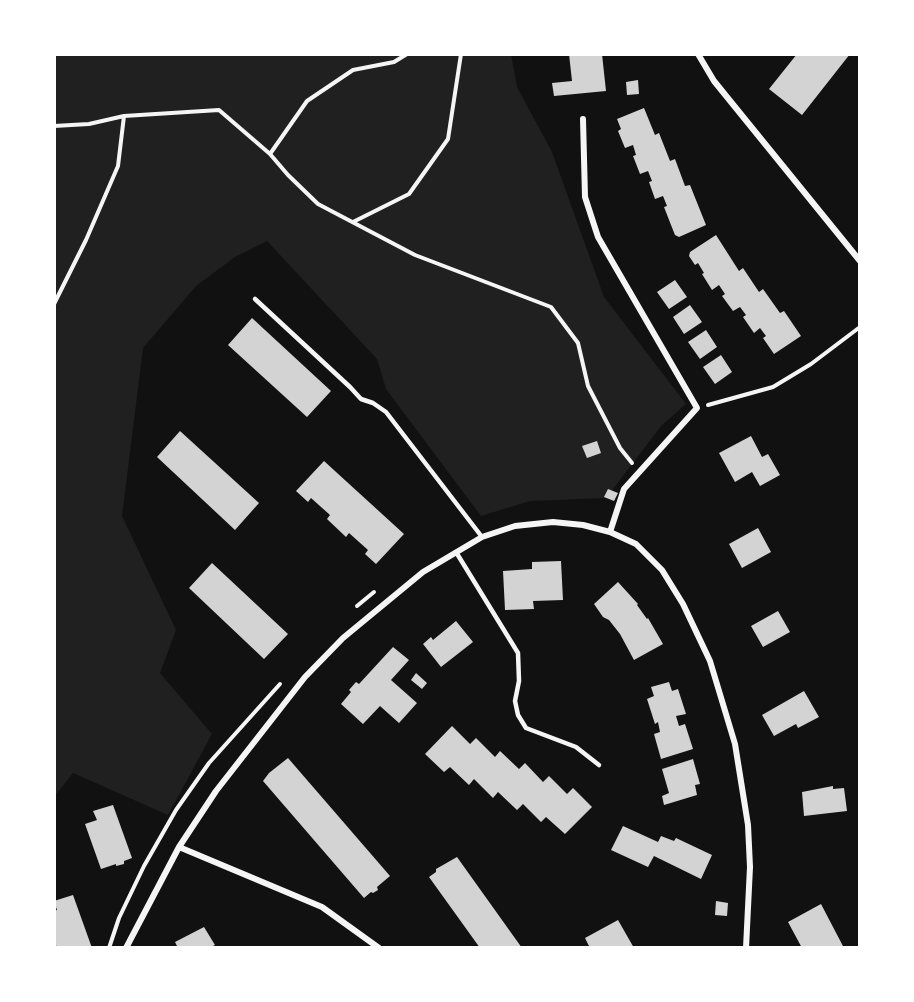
<!DOCTYPE html>
<style>
body{margin:0}
#map{position:relative;width:914px;height:1002px;overflow:hidden;background:#111;font-family:"Open Sans",sans-serif}
canvas{display:block}
.frame{position:absolute;inset:0;border:56px solid #fff;pointer-events:none}
</style>
<div id="map">
<canvas width="914" height="1002"></canvas>
<div class="frame"></div>
</div>
<script>
const g = document.querySelector('canvas').getContext('2d');
g.lineJoin = 'round';
function fill(path, color) { g.fillStyle = color; g.fill(path, 'evenodd'); }
const toPath = rows => new Path2D(rows.map(r => 'M' + r).join(''));
function trace(path, color, width, dash) { g.strokeStyle = color; g.lineWidth = width; g.lineCap = dash ? 'butt' : 'round'; g.setLineDash(dash || []); g.stroke(path); }
const green = toPath([
 [54,54,511,54,517,87,552,152,604,297,686,404,662,425,606,498,530,501,481,516,386,389,377,359,267,241,235,257,196,286,143,348,122,516,176,630,160,673,212,734,168,815,73,773,54,797]
]);
const building = toPath([
 [569,54,602,54,606,91,554,96,552,83,572,81],
 [797,54,850,54,802,115,769,89],
 [638,80,639,94,627,95,626,82],
 [644,108,655,135,659,133,670,161,675,159,685,186,690,185,706,225,679,237,675,235,671,225,664,207,667,206,663,196,655,199,649,182,652,181,648,171,640,174,633,156,636,155,633,145,625,148,618,131,621,129,617,119],
 [716,235,739,271,743,268,759,292,763,289,780,313,784,311,801,336,774,354,763,338,766,336,760,328,754,333,743,317,746,315,740,307,733,311,722,296,725,294,719,285,712,290,702,274,704,273,698,263,695,265,689,256,690,252],
 [675,280,687,297,669,309,657,292],
 [690,305,702,322,684,334,673,317],
 [252,318,331,391,307,417,228,345],
 [706,330,717,347,700,359,688,342],
 [721,355,732,372,715,384,703,367],
 [180,431,259,503,235,530,157,457],
 [751,436,762,457,768,454,780,475,760,486,752,472,735,482,719,453],
 [597,441,601,453,587,458,582,446],
 [324,461,404,534,376,564,365,554,368,550,349,533,346,537,327,519,330,515,311,498,308,502,296,491],
 [608,489,618,493,614,501,604,497],
 [758,528,771,552,742,568,729,544],
 [561,561,563,600,533,601,534,609,505,610,503,571,532,569,532,562],
 [212,563,288,634,264,659,189,588],
 [618,582,638,604,637,605,647,619,648,618,663,644,634,660,620,634,609,620,603,617,594,604],
 [778,611,790,632,763,647,751,626],
 [456,621,473,642,441,667,423,644,431,637,433,640],
 [393,647,409,660,391,680,417,703,399,723,380,706,363,724,341,704,351,692,349,690,356,682,359,684],
 [416,673,427,683,422,689,411,680],
 [669,682,672,691,678,689,686,714,676,716,679,726,685,724,693,749,661,759,654,734,660,732,658,722,655,724,647,699,654,696,651,687],
 [804,691,819,717,798,728,796,724,774,736,762,715],
 [452,726,470,744,476,738,495,757,500,751,519,769,525,763,543,782,549,776,567,794,573,788,592,807,565,834,546,817,541,822,523,804,517,810,498,792,493,798,474,779,469,785,450,767,444,772,425,754],
 [288,758,390,876,377,887,378,890,373,893,371,892,364,898,263,781,269,773],
 [693,759,700,784,695,785,697,795,664,805,662,796,669,793,662,769],
 [833,786,833,789,844,788,847,811,804,816,802,792],
 [113,805,132,858,124,861,124,864,116,866,116,864,101,869,85,824,97,820,93,811],
 [623,826,658,842,661,836,674,841,676,838,712,855,701,879,654,856,648,867,611,850],
 [457,857,522,948,480,948,429,877,436,872,436,869],
 [73,895,92,948,57,948,54,939,54,911,57,910,54,901],
 [716,901,728,903,727,916,715,915],
 [821,904,844,948,802,948,788,922],
 [618,920,634,948,590,948,585,938],
 [204,927,215,945,213,946,214,948,178,948,175,942]
]);
const path = toPath([
 [54,126,89,124,124,116,219,110,270,154,307,101,353,70,394,62,407,54],
 [270,154,288,175,318,204,415,255,551,307,578,343,588,386,620,448,632,463],
 [353,222,409,194,448,139,461,54],
 [54,304,86,240,118,166,124,116],
 [708,405,773,387,811,364,860,327],
 [357,606,374,592],
 [109,948,119,918,144,866,176,810,209,763,280,684]
]);
const service = toPath([
 [255,299,350,387,361,399,373,403,386,412,482,537],
 [456,552,518,653,519,681,515,701,518,715,526,728,576,747,599,765]
]);
const minor = toPath([
 [698,54,714,81,860,261],
 [583,119,585,197,598,237,697,408,624,489,610,532],
 [179,847,322,907,379,948],
 [126,948,179,847,216,791,305,677,343,638,423,572,482,537,515,526,553,522,583,525,610,532,636,544,662,570,683,604,710,661,735,744,748,825,750,867,746,948]
]);
fill(green, '#202020');
fill(building, '#d3d3d3');
trace(path, '#f5f5f5', 4);
trace(service, '#f5f5f5', 4.5);
trace(minor, '#f5f5f5', 6);
</script>
